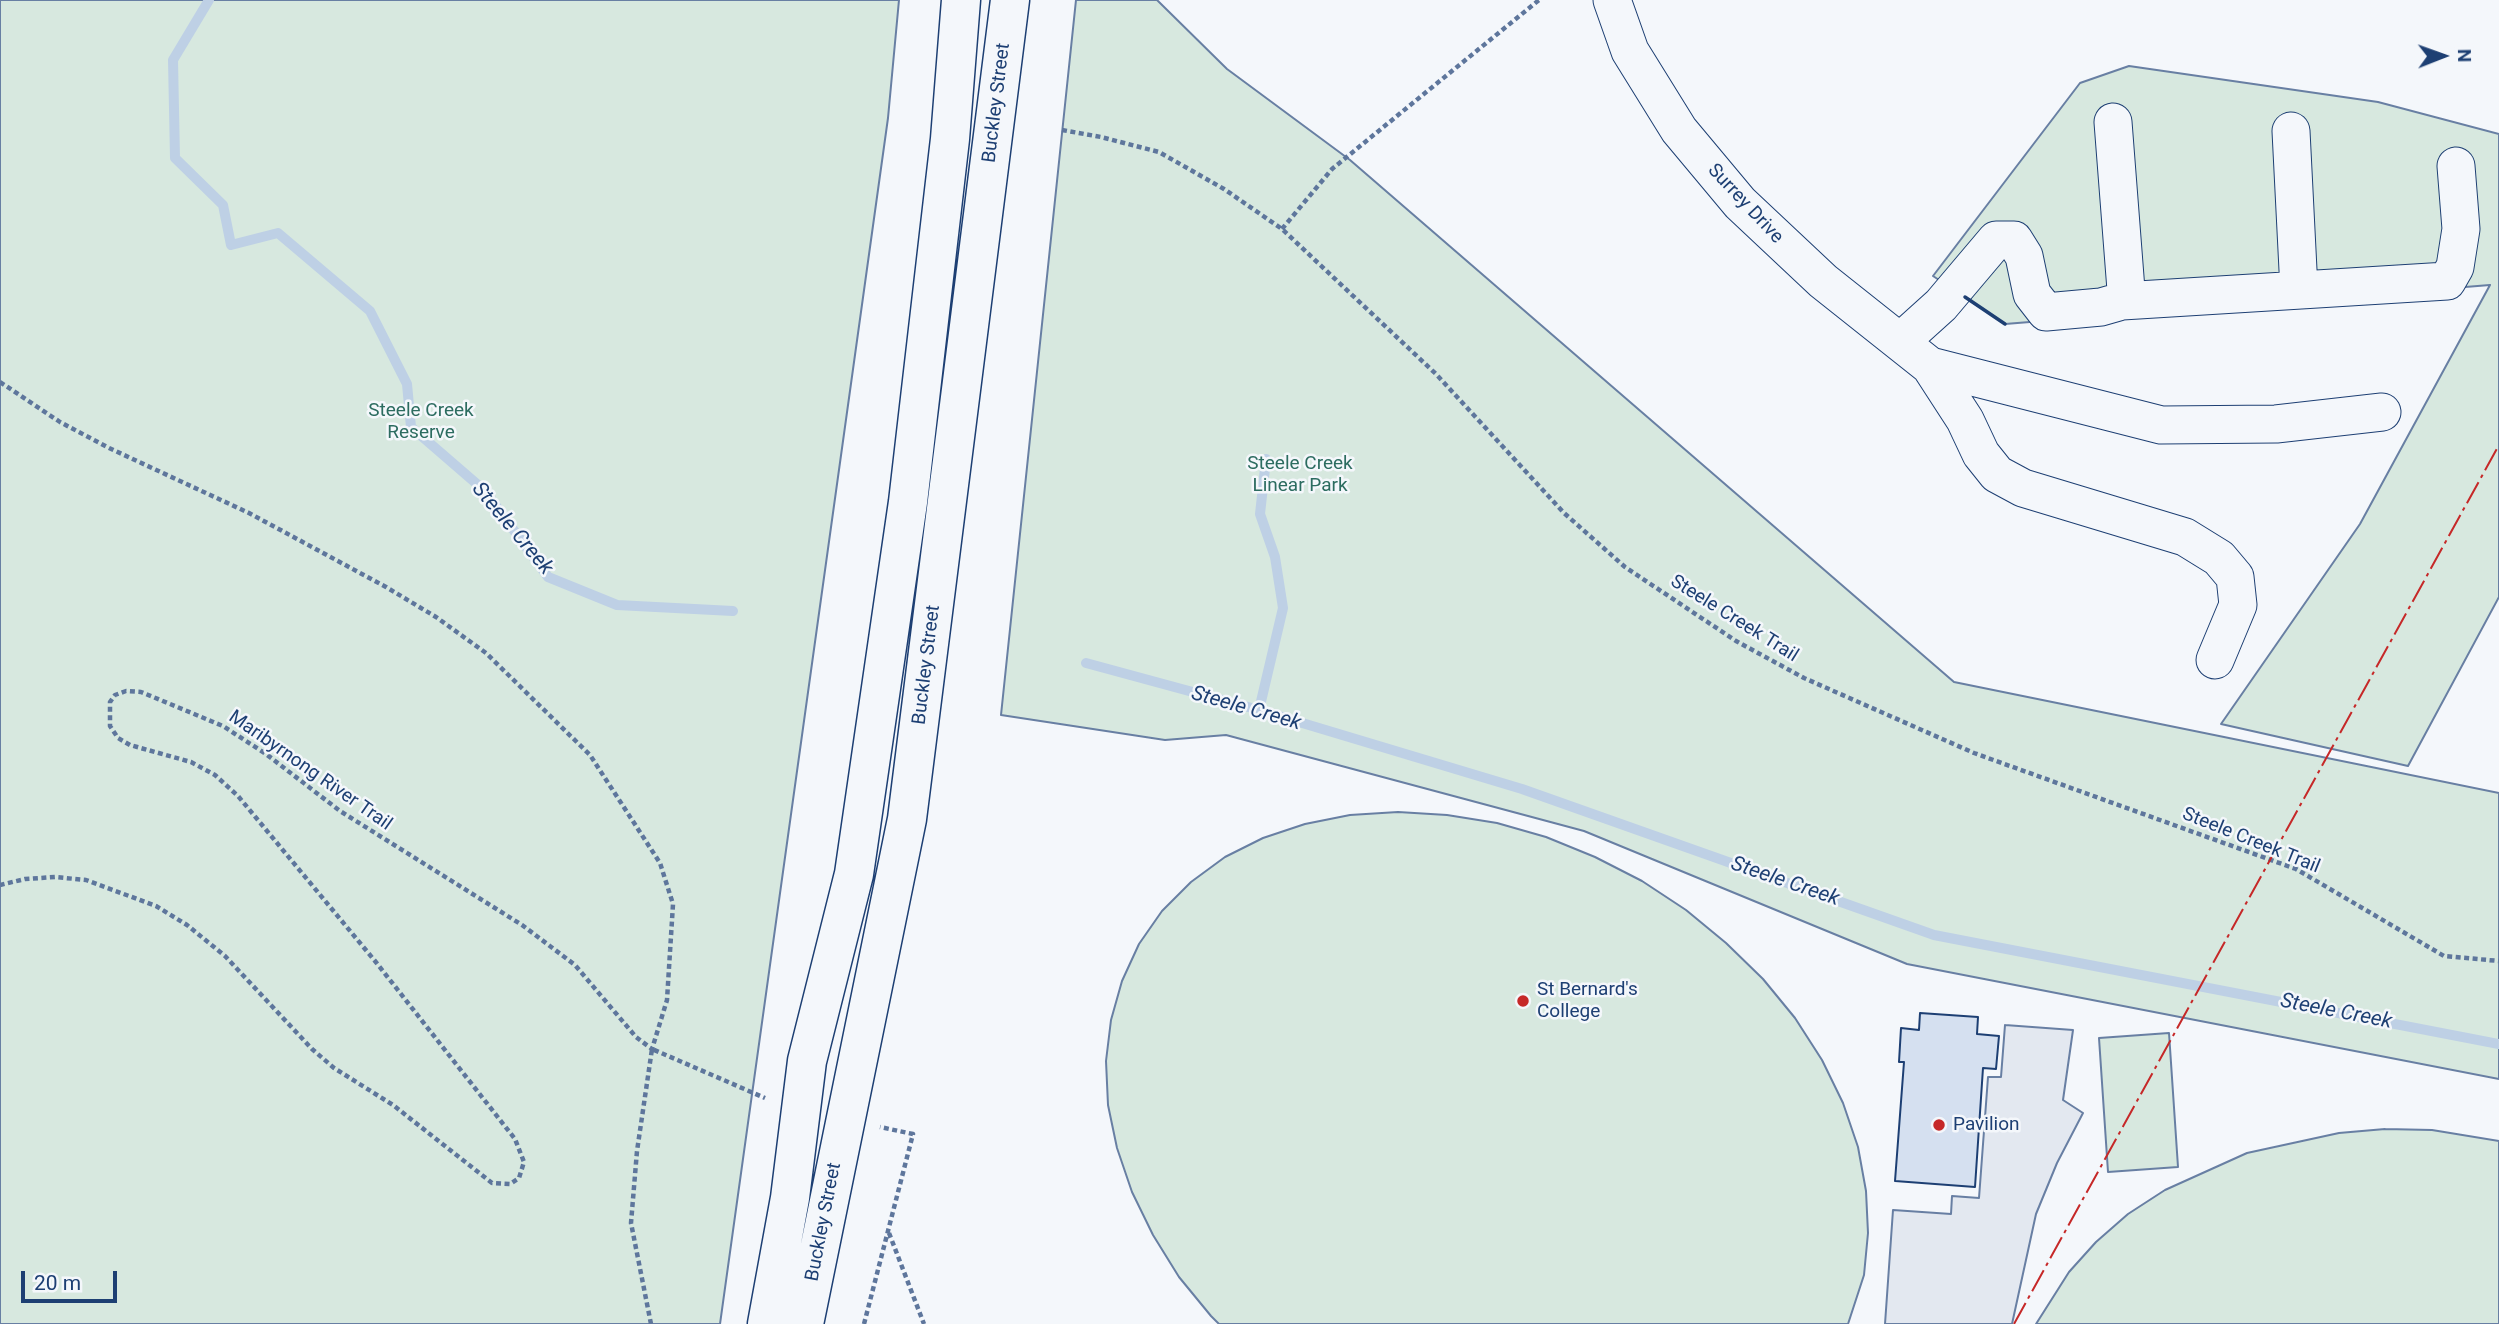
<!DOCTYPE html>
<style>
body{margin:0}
#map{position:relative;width:2499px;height:1324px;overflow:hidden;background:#f4f7fb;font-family:Roboto,sans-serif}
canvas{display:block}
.north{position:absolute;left:2408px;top:21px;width:70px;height:70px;-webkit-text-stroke:5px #f4f7fb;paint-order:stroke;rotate:89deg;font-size:19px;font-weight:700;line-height:28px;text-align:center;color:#1d3f73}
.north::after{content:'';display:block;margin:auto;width:24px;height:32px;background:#1d3f73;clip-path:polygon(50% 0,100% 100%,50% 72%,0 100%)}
.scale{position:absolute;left:21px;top:1271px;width:96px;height:32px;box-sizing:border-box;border:4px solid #1d3f73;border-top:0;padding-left:9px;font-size:21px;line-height:24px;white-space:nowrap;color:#1d3f73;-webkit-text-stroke:5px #f4f7fb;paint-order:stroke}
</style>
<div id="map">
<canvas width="2499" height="1324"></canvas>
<div class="north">N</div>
<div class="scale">20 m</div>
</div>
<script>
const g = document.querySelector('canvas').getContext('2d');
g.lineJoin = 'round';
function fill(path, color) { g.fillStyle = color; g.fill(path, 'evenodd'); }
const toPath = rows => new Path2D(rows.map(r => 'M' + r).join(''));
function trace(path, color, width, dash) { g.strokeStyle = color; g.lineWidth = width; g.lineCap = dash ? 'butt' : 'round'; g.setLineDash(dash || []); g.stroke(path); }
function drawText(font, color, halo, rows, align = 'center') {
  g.font = font + ' Roboto,sans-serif'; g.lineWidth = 5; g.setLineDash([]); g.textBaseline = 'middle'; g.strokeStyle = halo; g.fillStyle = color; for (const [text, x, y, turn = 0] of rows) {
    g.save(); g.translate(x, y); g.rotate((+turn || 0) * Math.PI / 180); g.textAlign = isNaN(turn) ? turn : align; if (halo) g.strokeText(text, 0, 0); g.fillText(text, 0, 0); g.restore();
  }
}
const green = toPath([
 [0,0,899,0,888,118,720,1324,0,1324,0,0],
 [1076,0,1157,0,1227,69,1350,160,1954,682,2499,793,2499,1079,1907,964,1584,831,1226,735,1165,740,1001,715,1076,0],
 [2129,66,2378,102,2499,134,2499,597,2408,766,2221,724,2360,524,2490,285,2005,324,1933,276,2080,83,2129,66],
 [1398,812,1447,815,1497,823,1546,837,1595,857,1642,881,1686,910,1726,943,1763,979,1795,1018,1822,1060,1843,1103,1858,1147,1866,1191,1868,1233,1864,1275,1848,1324,1219,1324,1211,1316,1179,1277,1153,1235,1132,1192,1117,1148,1108,1105,1106,1061,1111,1020,1122,981,1139,944,1162,911,1191,882,1225,857,1263,838,1305,824,1350,815,1398,812],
 [2169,1033,2178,1167,2108,1172,2099,1038,2169,1033],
 [2385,1129,2432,1130,2499,1141,2499,1324,2036,1324,2069,1272,2096,1242,2128,1214,2165,1190,2247,1153,2339,1133,2385,1129]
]);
const parking = toPath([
 [2005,1025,2073,1030,2063,1100,2083,1113,2057,1163,2036,1214,2012,1324,1885,1324,1893,1210,1951,1214,1952,1196,1979,1198,1988,1077,2001,1077,2005,1025]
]);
const stream = toPath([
 [209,0,173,60,175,158,223,205,231,245,278,233,370,311,407,384,411,427,485,491,548,577,617,605,733,611],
 [1086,663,1259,710,1522,789,1934,935,2499,1044],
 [1259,710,1283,608,1275,557,1260,514,1266,459]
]);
const building = toPath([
 [1920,1013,1978,1017,1977,1034,1999,1036,1996,1069,1983,1068,1975,1187,1895,1181,1904,1062,1899,1062,1901,1028,1919,1030,1920,1013]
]);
const path = toPath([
 [1062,130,1101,137,1159,152,1224,189,1282,229,1436,374,1564,513,1625,567,1736,641,1804,678,1974,753,2296,869,2444,956,2499,961],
 [1282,229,1332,169,1539,0],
 [0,382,60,422,109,448,249,513,386,587,436,617,486,653,590,755,660,863,673,904,667,1000,652,1049,636,1037,575,965,522,925,340,811,266,754,223,726,141,692,126,691,115,695,110,702,110,726,118,738,130,745,191,762,215,775,238,796,375,961,515,1139,524,1162,519,1178,510,1184,492,1183,393,1105,334,1068,312,1049,225,956,187,925,156,906,86,880,55,877,25,879,0,885],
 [889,1233,924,1324],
 [651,1324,631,1223,637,1151,652,1049,765,1098],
 [864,1324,913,1134,880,1127]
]);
const minor = toPath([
 [1612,0,1630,51,1679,130,1740,203,1823,281,1930,366,1965,420,1981,454,1997,474,2023,488,2185,537,2219,558,2235,577,2238,605,2215,660],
 [2291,131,2299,290],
 [2122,301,2447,281,2455,267,2461,229,2456,166],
 [1900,342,1941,305,1996,240,2014,240,2024,256,2032,294,2046,312,2101,307,2122,301,2126,290,2113,122],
 [1930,366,2161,425,2276,424,2382,412]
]);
const major = toPath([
 [767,1324,790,1198,807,1061,854,874,908,502,950,139,961,0],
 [804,1324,907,819,1010,0]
]);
const wall = toPath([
 [1965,297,2005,324]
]);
const power = toPath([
 [2014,1324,2499,445]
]);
const markers = [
 [1523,1001,7,"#c62828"],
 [1939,1125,7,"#c62828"]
];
const streetNames = [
 ["Buckley Street",997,103,-83],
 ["Surrey Drive",1745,204,47],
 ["Steele Creek Trail",1734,619,32],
 ["Buckley Street",927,665,-83],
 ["Maribyrnong River Trail",310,771,35],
 ["Steele Creek Trail",2251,841,22],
 ["Buckley Street",824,1222,-79]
];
const parkNames = [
 ["Steele Creek",421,411],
 ["Reserve",421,433],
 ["Steele Creek",1300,464],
 ["Linear Park",1300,486]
];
const poiNames = [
 ["St Bernard's",1537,990],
 ["College",1537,1012],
 ["Pavilion",1953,1125]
];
const waterNames = [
 ["Steele Creek",512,529,50],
 ["Steele Creek",1246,709,16],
 ["Steele Creek",1785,882,19],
 ["Steele Creek",2336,1012,11]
];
fill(green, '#d7e8df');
trace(green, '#687fa3', 2);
fill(parking, '#e3e8f0');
trace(parking, '#687fa3', 2);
trace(stream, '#bed0e5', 10);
fill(building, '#d5e0f0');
trace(building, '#1d3f73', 2);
trace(minor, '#1d3f73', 39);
trace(major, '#1d3f73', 41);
trace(path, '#5e769c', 4.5, [5, 3.5]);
trace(minor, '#f4f7fb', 37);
trace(major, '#f4f7fb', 38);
trace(wall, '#1d3f73', 3.5);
trace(power, '#c62828', 2, [24, 5, 3.5, 5]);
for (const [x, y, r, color] of markers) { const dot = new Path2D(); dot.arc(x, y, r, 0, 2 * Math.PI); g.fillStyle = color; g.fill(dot); trace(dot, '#f4f7fb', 2.5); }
drawText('19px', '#1d3f73', '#f4f7fb', streetNames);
drawText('19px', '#2c6c60', '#f4f7fb', parkNames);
drawText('19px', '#1d3f73', '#f4f7fb', poiNames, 'left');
drawText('italic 21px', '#1d3f73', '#f4f7fb', waterNames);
</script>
